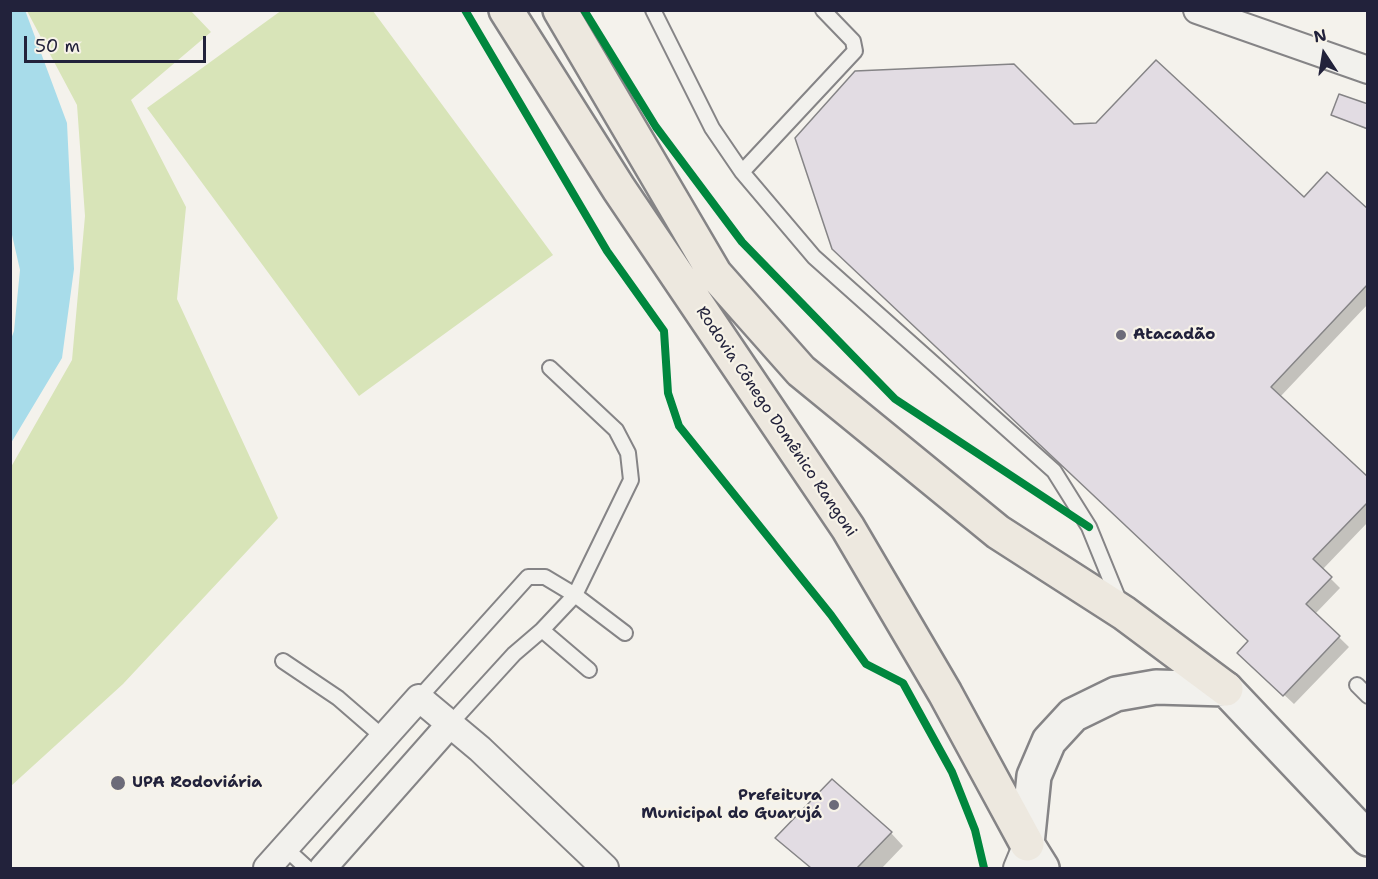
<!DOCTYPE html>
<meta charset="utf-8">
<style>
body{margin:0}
#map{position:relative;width:1378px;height:879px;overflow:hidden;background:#f4f2ec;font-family:"Shantell Sans",sans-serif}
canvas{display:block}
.frame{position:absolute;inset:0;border:12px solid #22223b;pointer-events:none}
.north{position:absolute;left:1294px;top:24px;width:60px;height:60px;-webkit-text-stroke:4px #f7f3e8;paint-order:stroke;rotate:348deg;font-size:16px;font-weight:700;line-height:24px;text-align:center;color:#22223b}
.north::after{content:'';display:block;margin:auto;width:21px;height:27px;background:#22223b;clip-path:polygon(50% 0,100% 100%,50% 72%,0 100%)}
.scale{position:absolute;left:24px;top:36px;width:182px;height:27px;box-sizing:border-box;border:3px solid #22223b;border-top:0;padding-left:8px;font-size:18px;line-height:21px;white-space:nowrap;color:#22223b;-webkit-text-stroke:4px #f7f3e8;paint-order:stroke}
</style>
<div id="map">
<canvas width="1378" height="879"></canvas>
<div class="frame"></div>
<div class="north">N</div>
<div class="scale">50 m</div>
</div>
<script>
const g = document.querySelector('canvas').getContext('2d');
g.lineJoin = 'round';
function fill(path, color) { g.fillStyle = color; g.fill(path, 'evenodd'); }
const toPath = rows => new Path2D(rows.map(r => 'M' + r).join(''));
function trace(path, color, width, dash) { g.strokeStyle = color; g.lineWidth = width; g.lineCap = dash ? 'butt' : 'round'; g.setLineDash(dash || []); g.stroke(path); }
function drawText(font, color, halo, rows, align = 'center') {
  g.font = font + ' "Shantell Sans",sans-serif'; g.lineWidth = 4.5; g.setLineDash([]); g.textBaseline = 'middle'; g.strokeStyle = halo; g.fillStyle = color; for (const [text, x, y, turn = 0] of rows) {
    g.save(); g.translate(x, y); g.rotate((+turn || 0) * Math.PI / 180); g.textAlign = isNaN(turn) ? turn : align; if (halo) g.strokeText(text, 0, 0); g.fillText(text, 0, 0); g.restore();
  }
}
const green = toPath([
 [282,10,373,11,553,255,359,396,147,108],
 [27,11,191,11,211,32,131,100,186,207,177,299,278,518,123,684,11,786,11,467,72,360,85,216,77,105]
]);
const water = toPath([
 [25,10,67,123,74,269,62,358,11,443,11,339,14,331,20,270,10,226,10,11]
]);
const shadow = toPath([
 [1368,106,1368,130,1333,115],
 [1074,125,1304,199,1368,211,1368,304,1280,397,1368,479,1368,522,1322,570,1340,588,1315,614,1349,647,1294,704,1249,662,1250,641],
 [891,833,903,846,882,868,811,868,790,851]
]);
const building = toPath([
 [1156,60,1304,197,1327,172,1368,209,1368,284,1271,387,1368,477,1368,502,1313,559,1332,577,1306,604,1340,636,1283,696,1237,653,1248,641,832,249,795,138,855,71,1014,64,1074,124,1096,123,1156,60],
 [1339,94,1368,104,1368,129,1331,115,1339,94],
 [832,779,892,832,857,868,811,868,775,838,832,779]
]);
const service = toPath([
 [653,10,712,128,742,172,814,257,1054,471,1089,527,1120,603],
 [742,172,855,51,853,41,823,10],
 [550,368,616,430,628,453,631,480,575,595,625,633],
 [542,630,589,670],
 [283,661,338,698,383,737],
 [1357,685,1368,696],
 [419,698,528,577,545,577,575,595,542,630,514,654,451,723],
 [284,847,307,868]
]);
const minor = toPath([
 [1197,10,1368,70],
 [267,868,419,698,480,749,605,868],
 [323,868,451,723],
 [1017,868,1027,844]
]);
const secondary = toPath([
 [1042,868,1027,844,1034,776,1049,741,1073,715,1116,694,1156,687,1226,689,1368,839]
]);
const motorway = toPath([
 [506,10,619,189,848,528,945,693,1027,844],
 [560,10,715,274,801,371,998,532,1124,613,1226,689]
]);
const cycleway = toPath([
 [465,10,607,251,664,331,668,393,679,426,831,615,866,664,903,683,952,772,975,830,984,868],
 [584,10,656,127,742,242,895,399,1089,527]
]);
const markers = [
 [1121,335,6,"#6c6b79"],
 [118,783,8,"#6c6b79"],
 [834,805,6,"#6c6b79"]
];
const poiNames = [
 ["Atacadão",1133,335],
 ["UPA Rodoviária",132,783],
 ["Prefeitura",822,796,"right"],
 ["Municipal do Guarujá",822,814,"right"]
];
const streetNames = [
 ["Rodovia Cônego Domênico Rangoni",776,422,56]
];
fill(green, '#d8e4b8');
fill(water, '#a8dcea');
fill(shadow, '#0003');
fill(building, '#e2dce3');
trace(building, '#858486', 1.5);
trace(service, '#858486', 18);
trace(minor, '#858486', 30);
trace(secondary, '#858486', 38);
trace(motorway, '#858486', 38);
trace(service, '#f2f1ed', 14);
trace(minor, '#f2f1ed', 26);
trace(secondary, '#f2f1ed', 33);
trace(motorway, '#ede8df', 33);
trace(cycleway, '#00873e', 8);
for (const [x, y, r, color] of markers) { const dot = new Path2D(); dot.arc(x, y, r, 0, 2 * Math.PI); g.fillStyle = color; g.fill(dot); trace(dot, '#f7f3e8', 2); }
drawText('bold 16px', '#22223b', '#f7f3e8', poiNames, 'left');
drawText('16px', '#22223b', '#f7f3e8', streetNames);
</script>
